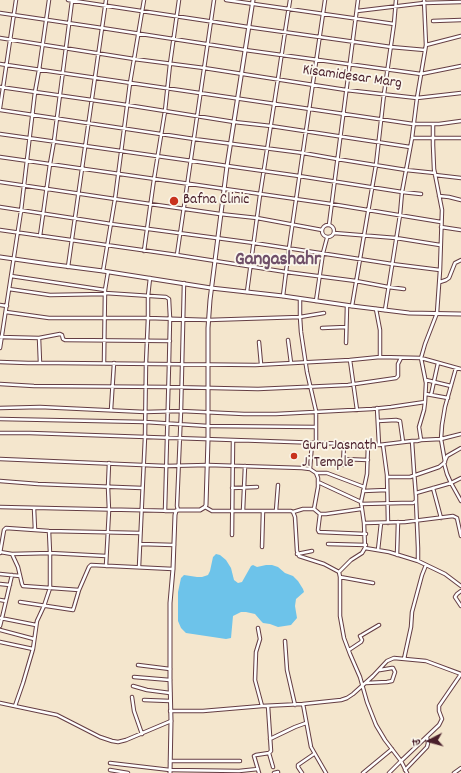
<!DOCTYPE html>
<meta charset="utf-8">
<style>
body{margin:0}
#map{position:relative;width:461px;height:773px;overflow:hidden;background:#f4e6cd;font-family:Dekko,"Playpen Sans Deva",sans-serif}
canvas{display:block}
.north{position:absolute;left:409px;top:721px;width:40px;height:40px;-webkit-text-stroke:3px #fbf7ec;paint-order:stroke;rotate:264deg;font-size:11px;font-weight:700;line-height:16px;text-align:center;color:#4a1f2b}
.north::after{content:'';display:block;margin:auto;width:14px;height:18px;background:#4a1f2b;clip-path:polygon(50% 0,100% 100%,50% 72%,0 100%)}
</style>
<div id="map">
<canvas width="461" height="773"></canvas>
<div class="north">उ</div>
</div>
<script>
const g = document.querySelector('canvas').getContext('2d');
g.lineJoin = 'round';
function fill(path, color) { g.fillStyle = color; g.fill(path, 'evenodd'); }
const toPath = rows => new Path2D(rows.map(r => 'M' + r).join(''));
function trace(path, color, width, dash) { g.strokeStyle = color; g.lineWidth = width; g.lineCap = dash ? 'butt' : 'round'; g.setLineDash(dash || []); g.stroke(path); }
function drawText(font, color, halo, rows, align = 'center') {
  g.font = font + ' Dekko,sans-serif'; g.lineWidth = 3.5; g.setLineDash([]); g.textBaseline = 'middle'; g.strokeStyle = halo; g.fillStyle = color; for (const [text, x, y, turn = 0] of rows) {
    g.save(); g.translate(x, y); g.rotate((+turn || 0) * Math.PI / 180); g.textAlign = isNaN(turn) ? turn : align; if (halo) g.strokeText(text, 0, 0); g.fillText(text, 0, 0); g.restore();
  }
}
const water = toPath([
 [216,554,220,555,226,560,231,568,234,580,238,583,242,582,251,566,253,565,257,567,266,565,272,565,278,567,285,573,293,576,298,581,303,589,304,592,296,599,295,606,297,618,291,625,278,627,270,624,263,623,261,621,255,614,246,612,241,612,233,616,231,638,226,639,186,633,181,628,178,621,178,592,181,578,184,575,197,577,202,577,208,575,210,571,213,557]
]);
const minor = toPath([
 [68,0,248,27,391,47,425,50],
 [226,0,394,24],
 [357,11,424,3,461,2],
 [0,13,102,28,245,50,421,74,461,66],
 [433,21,461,20],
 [0,38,134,59,204,68,346,90,417,98,461,93],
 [426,45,461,36],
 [0,64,413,124,439,124,461,121],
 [0,87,127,105,234,122,271,126,410,147],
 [0,108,16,0],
 [0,110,194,139,303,153,337,159,406,170,435,173],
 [0,134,299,176,402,192,421,194],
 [412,138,461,138],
 [0,157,331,204,441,222],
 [435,175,461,178],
 [0,182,115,199,220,214,257,218,322,230],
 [439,196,449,197,461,200],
 [0,207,111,224,254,243,392,264,440,270],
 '322 231a6 6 0 1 1 12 0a6 6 0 1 1-12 0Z',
 [329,225,358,0],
 [441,227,461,230],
 [0,230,177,255,286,272,356,281,388,287,404,289],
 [334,233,396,238,440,245],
 [40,236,50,164,54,141,72,1],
 [144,251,154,179,165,111,170,64,179,0],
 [177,255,214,0],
 [68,267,106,0],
 [103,271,115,199,130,83,144,0],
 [11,276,105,290],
 [440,282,446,280,449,278,455,263,461,260],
 [9,289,50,295,105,294],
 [247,292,260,195,278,79,285,32,290,0],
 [105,293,166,297,169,299,170,318,169,364,165,511],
 [283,296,289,248,325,0],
 [300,299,300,317,301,332,307,372,316,411,316,443],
 [316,301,323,253,327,238],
 [0,305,7,306],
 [352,306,376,165,384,94,394,24,396,0],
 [376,309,380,330,380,357],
 [385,310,400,215,402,192,412,138,417,98,426,45,424,0],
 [6,312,49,318,148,318,208,320,300,317,324,313],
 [322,328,346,327],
 [0,337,39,338,60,334,62,335,63,339,65,340,170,341],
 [39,338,40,363],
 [288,340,291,363],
 [259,342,261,364],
 [346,343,347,306],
 [0,348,21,211,35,92,39,70,49,0],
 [350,360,357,410],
 [0,362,28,363,58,363,255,365,350,360,380,357,421,358,461,369],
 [104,363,105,290,108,272],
 [426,380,451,386],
 [0,384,34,386,169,387,258,389,348,385,396,378,398,376,398,364,401,358],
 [426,394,448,398],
 [431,395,438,363],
 [0,408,40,407,145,412,181,411,244,414,276,414,372,409,391,407,425,402,426,383,421,358,425,344,437,313,440,270,442,210,434,169,433,145,433,124],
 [377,408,379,445],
 [111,410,114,363],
 [0,419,145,422,208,426,316,427],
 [378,421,396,420,400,421,403,442],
 [0,433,30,433,379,445,412,441,417,441,421,440,441,439,461,434],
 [421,440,419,427,424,410,425,402],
 [383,445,387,475,388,523],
 [0,459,166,466,208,465,302,468,310,469,316,473,318,478,318,487,314,509],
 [343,459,368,460],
 [445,462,441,439,442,425,445,407,456,368],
 [444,463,447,474,451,483,461,501],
 [343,465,344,444],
 [310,469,312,443],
 [316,473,327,473,364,487],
 [387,477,410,477,439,467,444,463,447,456,461,448],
 [0,481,38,484,142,488],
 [318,482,361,502],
 [232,488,257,487],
 [433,488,441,518],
 [363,491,387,490],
 [416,493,451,483,461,478],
 [416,501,418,548,418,561],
 [361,504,402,503,413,503,416,501,416,497,414,471,412,441],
 [0,507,176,511],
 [205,507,212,511,291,511,293,512,295,517,297,551,299,556,324,564,339,572,340,577,340,616,344,638,350,654,360,677,367,702,376,725,385,740,401,761,407,773],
 [34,508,35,530],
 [178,510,177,506,181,411,184,283],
 [243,511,245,466],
 [276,511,278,485],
 [293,512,303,509,314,509,320,514,326,514,361,509],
 [320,514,318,530,319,532,366,534],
 [364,523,405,522,453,516,457,518,461,536],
 [232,535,233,441],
 [140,544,174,545],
 [328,544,366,545],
 [262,547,263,511],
 [365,548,389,552,418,561,445,574,461,586],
 [378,550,381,523],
 [0,552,12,554,50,553,106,556],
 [0,553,4,530,6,528,49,531,140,533],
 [12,554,18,567,22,584,23,586,79,590],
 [297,554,312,551],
 [397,555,398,522],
 [106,566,109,511,108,487,109,463],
 [139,567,145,437,146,363,148,318,148,296,150,278],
 [339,572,351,560,362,553,365,548,364,523,361,502,367,474,368,445],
 [0,574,20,576],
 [340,577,373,583],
 [0,584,10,585],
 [461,591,457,594,455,597,461,606],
 [0,600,6,601],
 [20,602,73,610,74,607,79,590,89,567,91,565,173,569],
 [0,618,36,625],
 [0,626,2,618,12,575],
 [258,628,260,639,256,652,255,680,262,706],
 [0,630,34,639],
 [285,641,287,670,295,705],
 [0,642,33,649],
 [349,650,361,642,362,640,360,636,362,635,379,625],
 [404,659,411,627,412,612,422,575,426,565],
 [138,665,170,669],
 [134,677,170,680],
 [366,683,387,682,392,681,395,672,393,668,392,668,380,670],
 [133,686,147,690,170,693],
 [132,697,134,711,142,734],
 [144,700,170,701],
 [0,703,57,715,100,737,112,741,118,742,126,740,171,721],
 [303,704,311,747,326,773],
 [15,706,23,683,33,649,37,621,44,606,50,588,50,553,49,531],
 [170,711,203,711,262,706,303,704,341,700,347,698,353,694,373,676,387,661,394,658,426,661,461,674],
 [270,739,295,727,306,723],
 [269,753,273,767],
 [170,761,240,761],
 [110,763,170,770,239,771,258,769],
 [110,770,128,773],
 [405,770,427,747,428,743,427,737],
 [259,773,254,756,256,755,269,753,271,751,268,706],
 [274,773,278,772],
 [302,773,298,767,298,765,314,754],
 [363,773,392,749],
 [389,773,401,761,439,725,442,719,439,711,439,706,461,674],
 [454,773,461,768]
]);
const tertiary = toPath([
 [0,257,49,264,103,271,211,288,283,296,352,306,409,313,461,314],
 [170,773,171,721,170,680,170,603,173,569,175,515,176,511,178,510,200,510,205,507,206,505,208,440,208,328,210,300,227,166,253,0]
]);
const markers = [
 [174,201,5,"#c8321e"],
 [294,456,4,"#c8321e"]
];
const streetNames = [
 ["Kisamidesar Marg",352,78,8]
];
const poiNames = [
 ["Bafna Clinic",183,201],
 ["Guru Jasnath",302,447],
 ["Ji Temple",302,464]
];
const districtNames = [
 ["Gangashahr",278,261]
];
fill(water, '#6dc3ea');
trace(minor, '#643d43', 4.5);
trace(tertiary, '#643d43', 5);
trace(minor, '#fff', 2.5);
trace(tertiary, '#fff', 3);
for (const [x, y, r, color] of markers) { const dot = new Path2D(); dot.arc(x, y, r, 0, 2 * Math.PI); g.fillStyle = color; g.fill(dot); trace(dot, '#fbf7ec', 1.5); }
drawText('15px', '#4a1f2b', '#fbf7ec', streetNames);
drawText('15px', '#4a1f2b', '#fbf7ec', poiNames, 'left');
drawText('bold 19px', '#705069', '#fbf7ec', districtNames);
</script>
